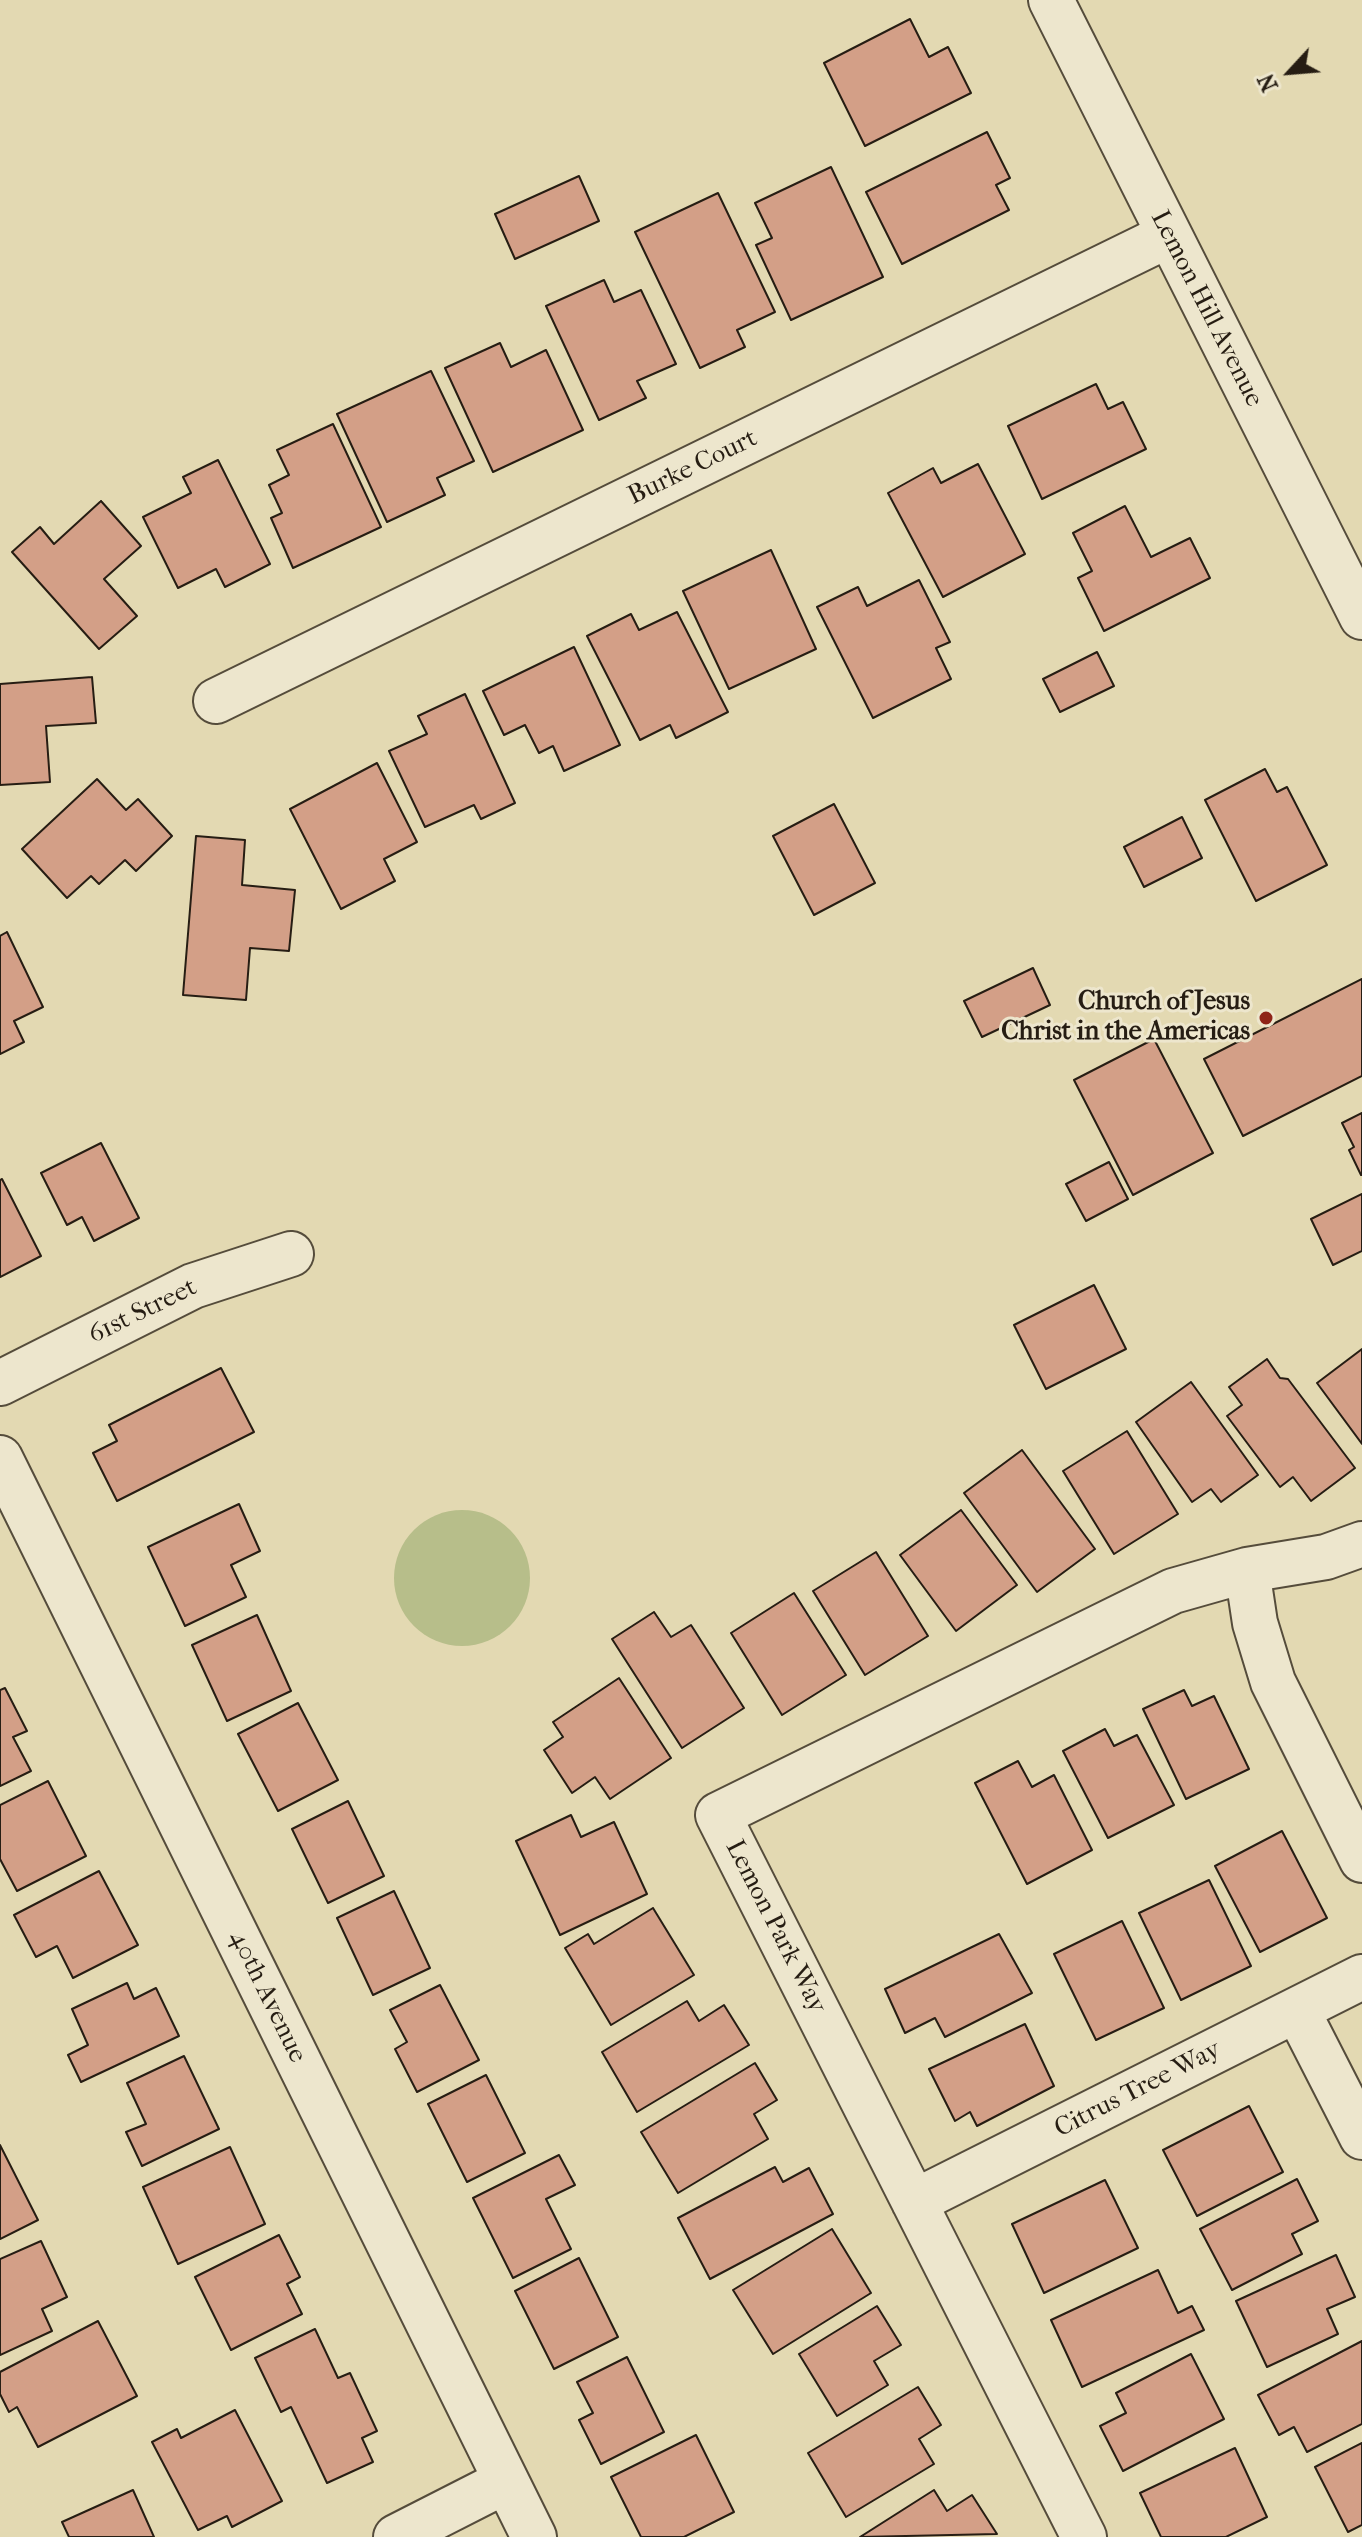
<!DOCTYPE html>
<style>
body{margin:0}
#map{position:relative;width:1362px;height:2537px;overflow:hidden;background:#e3d9b2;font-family:"IM FELL French Canon",serif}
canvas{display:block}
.north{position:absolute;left:1250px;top:32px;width:80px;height:80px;-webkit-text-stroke:6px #ede6cd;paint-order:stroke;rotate:244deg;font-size:22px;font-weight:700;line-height:32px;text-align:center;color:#261d13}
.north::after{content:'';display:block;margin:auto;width:28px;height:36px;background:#261d13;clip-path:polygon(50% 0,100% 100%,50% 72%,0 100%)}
</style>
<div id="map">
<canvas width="1362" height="2537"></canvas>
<div class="north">N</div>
</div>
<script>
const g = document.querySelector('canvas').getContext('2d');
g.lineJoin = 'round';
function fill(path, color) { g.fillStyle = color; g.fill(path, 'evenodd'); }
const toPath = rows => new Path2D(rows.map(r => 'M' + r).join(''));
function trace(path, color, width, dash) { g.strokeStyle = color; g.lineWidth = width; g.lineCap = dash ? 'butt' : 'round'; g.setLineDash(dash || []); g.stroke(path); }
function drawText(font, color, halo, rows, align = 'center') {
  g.font = font + ' "IM FELL French Canon",serif'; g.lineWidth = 6; g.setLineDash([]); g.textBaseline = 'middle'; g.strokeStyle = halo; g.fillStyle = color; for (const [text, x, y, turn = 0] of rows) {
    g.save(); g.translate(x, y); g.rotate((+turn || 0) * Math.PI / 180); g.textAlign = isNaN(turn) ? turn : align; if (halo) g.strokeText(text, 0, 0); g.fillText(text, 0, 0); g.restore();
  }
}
const green = toPath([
 '394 1578a68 68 0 1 1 136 0a68 68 0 1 1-136 0Z'
]);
const building = toPath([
 [910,19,929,57,948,47,971,93,865,146,824,63,910,19],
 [987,132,1010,178,996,185,1009,210,902,264,866,192,987,132],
 [831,167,883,277,791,320,756,245,772,238,755,203,831,167],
 [579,176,599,221,515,259,495,214,579,176],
 [718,193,775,312,737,330,745,347,700,368,635,232,718,193],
 [604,280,614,302,641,290,676,364,637,381,646,398,599,420,546,306,604,280],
 [500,343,511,367,546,350,583,430,493,472,445,368,500,343],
 [431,371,474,461,437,478,445,495,387,522,337,414,431,371],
 [1096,384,1108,409,1123,402,1146,449,1042,499,1008,426,1096,384],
 [333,424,381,527,293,568,271,518,282,513,269,485,289,475,277,450,333,424],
 [218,460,270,564,225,587,216,569,178,588,143,517,191,493,183,477,218,460],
 [978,464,1025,554,943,597,888,493,933,468,941,483,978,464],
 [101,501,141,546,104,579,137,616,99,649,12,552,40,527,54,544,101,501],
 [1125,506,1151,557,1190,538,1210,578,1104,631,1078,578,1092,571,1073,533,1125,506],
 [771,550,816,649,729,689,683,591,771,550],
 [919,580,950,642,936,648,951,679,873,718,817,607,858,587,867,606,919,580],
 [677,612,728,712,676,738,670,725,640,740,587,636,631,614,639,630,677,612],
 [574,647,620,745,564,771,553,746,539,753,525,725,504,735,483,691,574,647],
 [1097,652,1114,686,1060,712,1043,679,1097,652],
 [92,677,96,723,46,726,50,782,0,785,0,684,92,677],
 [465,694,515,803,481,819,474,805,425,827,389,751,427,734,418,716,465,694],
 [377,763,417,842,384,859,395,881,341,909,290,809,377,763],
 [1265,769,1277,792,1287,787,1327,865,1256,901,1205,800,1265,769],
 [97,779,126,810,138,799,172,836,136,871,125,860,99,884,91,876,67,898,22,849,97,779],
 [834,804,875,883,814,915,773,836,834,804],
 [1182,817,1202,858,1144,887,1124,847,1182,817],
 [196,836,245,840,242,885,295,890,289,951,250,948,246,1000,183,995,196,836],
 [7,932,43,1007,14,1021,24,1042,0,1054,0,936,7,932],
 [1033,968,1050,1005,982,1037,964,1001,1033,968],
 [1362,979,1362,1076,1243,1136,1204,1059,1362,979],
 [1154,1039,1213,1153,1133,1195,1074,1080,1154,1039],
 [1362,1113,1362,1175,1361,1175,1349,1150,1354,1147,1342,1123,1362,1113],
 [101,1143,139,1218,94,1241,82,1217,67,1225,41,1173,101,1143],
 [1109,1162,1128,1199,1086,1221,1066,1184,1109,1162],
 [2,1179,41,1256,0,1277,0,1180,2,1179],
 [1362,1194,1362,1251,1333,1265,1311,1219,1362,1194],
 [1094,1285,1126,1349,1046,1389,1014,1325,1094,1285],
 [1362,1349,1362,1444,1317,1383,1362,1349],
 [1267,1359,1280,1378,1288,1379,1355,1468,1311,1501,1293,1477,1280,1487,1227,1416,1242,1405,1229,1387,1267,1359],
 [221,1368,254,1432,117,1501,93,1453,117,1441,109,1425,221,1368],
 [1191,1382,1258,1475,1221,1502,1211,1489,1192,1502,1136,1422,1191,1382],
 [1127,1431,1178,1514,1114,1554,1063,1471,1127,1431],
 [1022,1450,1095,1549,1037,1592,964,1493,1022,1450],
 [239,1504,260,1551,231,1565,246,1597,185,1626,148,1547,239,1504],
 [961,1510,1017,1585,956,1631,900,1555,961,1510],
 [876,1552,928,1636,865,1675,813,1591,876,1552],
 [794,1593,846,1675,782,1715,731,1633,794,1593],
 [654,1612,671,1637,691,1625,744,1708,682,1748,612,1639,654,1612],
 [257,1615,291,1691,227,1721,192,1645,257,1615],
 [619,1678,671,1758,610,1799,595,1777,572,1793,544,1750,563,1737,553,1722,619,1678],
 [5,1688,27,1731,13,1737,31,1771,0,1786,0,1690,5,1688],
 [1184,1690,1192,1706,1214,1696,1249,1769,1186,1799,1143,1709,1184,1690],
 [298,1703,338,1780,278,1811,238,1734,298,1703],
 [1105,1729,1114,1746,1137,1735,1174,1805,1108,1838,1063,1751,1105,1729],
 [1018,1761,1032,1787,1054,1775,1092,1850,1027,1884,975,1783,1018,1761],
 [48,1781,86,1856,17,1891,0,1859,0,1805,48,1781],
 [348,1801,384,1876,328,1903,292,1829,348,1801],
 [571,1815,581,1837,614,1822,647,1894,560,1935,516,1841,571,1815],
 [1282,1831,1327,1918,1260,1952,1215,1866,1282,1831],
 [99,1871,138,1945,73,1978,57,1946,36,1957,14,1915,99,1871],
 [1209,1880,1251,1966,1181,2000,1139,1913,1209,1880],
 [394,1891,430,1968,373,1995,337,1918,394,1891],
 [653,1908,694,1975,611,2025,565,1948,588,1934,594,1944,653,1908],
 [1122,1921,1164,2008,1096,2040,1054,1954,1122,1921],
 [999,1934,1032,1993,945,2037,935,2018,905,2033,885,1989,999,1934],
 [127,1983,134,1999,156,1988,179,2036,81,2082,68,2055,88,2045,72,2009,127,1983],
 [440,1985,479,2060,417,2092,395,2049,407,2042,390,2010,440,1985],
 [687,2001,699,2021,724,2005,749,2045,637,2112,602,2052,687,2001],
 [1025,2024,1054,2086,977,2126,970,2112,955,2121,929,2069,1025,2024],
 [184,2056,219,2129,142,2166,126,2132,146,2124,127,2083,184,2056],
 [755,2063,777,2100,754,2114,768,2139,678,2193,641,2132,755,2063],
 [486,2075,525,2153,467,2182,428,2104,486,2075],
 [1249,2106,1283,2172,1197,2216,1163,2150,1249,2106],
 [0,2145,38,2220,0,2239,0,2145],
 [230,2147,265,2224,178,2264,143,2187,230,2147],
 [559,2155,575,2185,546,2199,571,2249,513,2278,473,2198,559,2155],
 [775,2167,783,2182,809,2168,833,2214,710,2279,678,2218,775,2167],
 [1297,2179,1318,2221,1292,2234,1302,2254,1232,2290,1200,2229,1297,2179],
 [1105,2180,1138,2248,1044,2293,1012,2224,1105,2180],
 [832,2229,871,2293,773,2354,733,2290,832,2229],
 [279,2235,300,2277,287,2284,302,2314,231,2350,195,2277,279,2235],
 [41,2241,67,2297,42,2309,52,2331,0,2355,0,2259,41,2241],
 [1336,2255,1355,2297,1327,2309,1338,2334,1267,2367,1236,2301,1336,2255],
 [579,2258,618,2337,554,2369,515,2291,579,2258],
 [1158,2270,1178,2313,1192,2306,1204,2330,1082,2387,1051,2320,1158,2270],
 [877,2306,901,2345,874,2361,888,2385,837,2416,799,2354,877,2306],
 [98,2321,137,2396,38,2447,17,2407,9,2412,0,2394,0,2372,98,2321],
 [315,2329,338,2378,350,2373,377,2431,362,2438,373,2462,327,2483,291,2407,281,2412,255,2358,315,2329],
 [1362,2341,1362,2424,1307,2452,1294,2427,1279,2435,1258,2395,1362,2341],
 [1191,2354,1224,2419,1123,2471,1100,2426,1126,2413,1116,2393,1191,2354],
 [627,2357,664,2432,601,2464,579,2420,593,2413,577,2382,627,2357],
 [918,2387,941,2425,919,2439,934,2464,846,2517,808,2453,918,2387],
 [235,2410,282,2501,232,2527,227,2516,198,2530,152,2442,177,2429,181,2438,235,2410],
 [696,2435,734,2512,684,2537,641,2537,611,2477,696,2435],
 [1362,2443,1362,2525,1348,2532,1315,2467,1362,2443],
 [1235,2448,1267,2517,1226,2537,1161,2537,1140,2493,1235,2448],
 [133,2490,154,2537,69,2537,62,2522,133,2490],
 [934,2490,947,2511,972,2495,997,2534,860,2537,934,2490]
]);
const minor = toPath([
 [1051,0,1362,617],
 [216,701,1169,235],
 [0,1383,193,1286,291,1254],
 [0,1458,534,2537],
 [1247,1570,1255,1623,1273,1682,1362,1860],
 [1297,2010,1362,2137],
 [914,2202,1362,1977],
 [396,2537,506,2481],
 [1084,2537,718,1815,1173,1591,1247,1570,1326,1557,1362,1544]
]);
const markers = [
 [1266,1018,8,"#8f2418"]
];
const streetNames = [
 ["Lemon Hill Avenue",1206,309,63],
 ["Burke Court",693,468,-26],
 ["61st Street",143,1312,-26],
 ["Lemon Park Way",775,1927,63],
 ["40th Avenue",267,1997,64],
 ["Citrus Tree Way",1138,2090,-27]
];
const poiNames = [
 ["Church of Jesus",1250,1003],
 ["Christ in the Americas",1250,1033]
];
fill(green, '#b7be8a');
fill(building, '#d39f87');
trace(building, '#261d13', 2);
trace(minor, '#554c3b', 48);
trace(minor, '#ede6cd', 44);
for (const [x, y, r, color] of markers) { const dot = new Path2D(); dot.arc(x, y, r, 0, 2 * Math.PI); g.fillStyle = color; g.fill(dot); trace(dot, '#ede6cd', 3); }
drawText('26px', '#261d13', '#ede6cd', streetNames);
drawText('bold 26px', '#261d13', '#ede6cd', poiNames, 'right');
</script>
